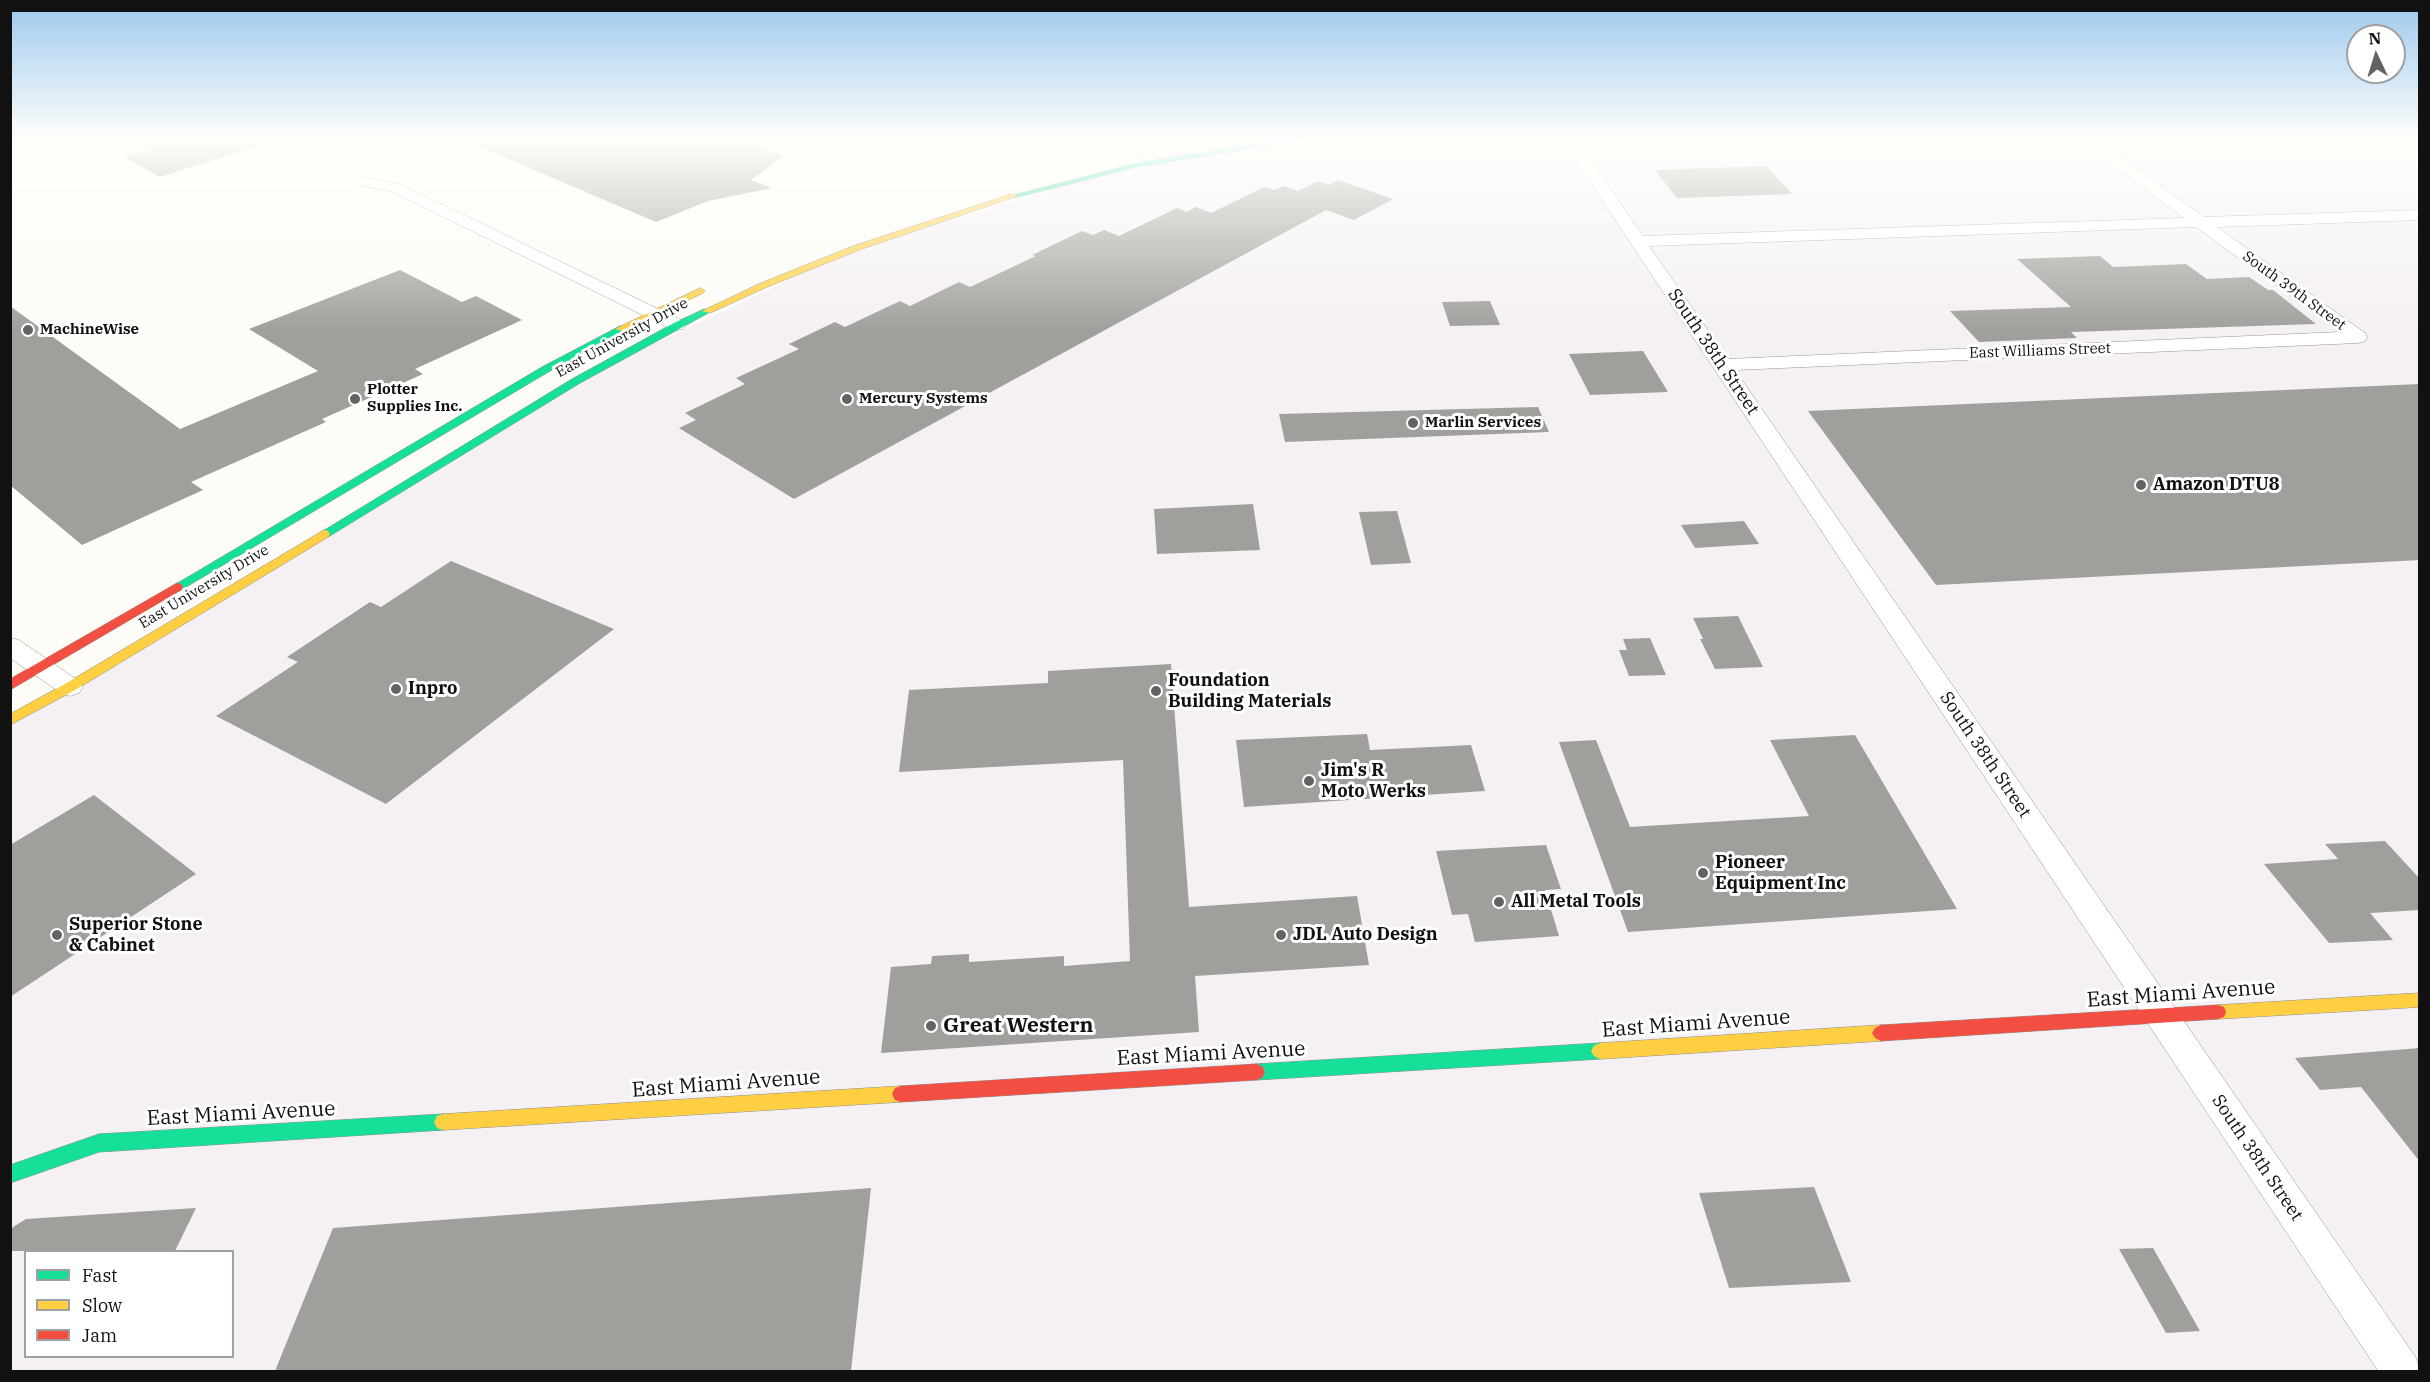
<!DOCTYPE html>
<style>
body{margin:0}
#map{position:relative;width:2430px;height:1382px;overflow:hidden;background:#fdfcf7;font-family:"IBM Plex Serif",serif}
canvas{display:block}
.frame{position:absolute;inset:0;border:12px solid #111;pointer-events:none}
.legend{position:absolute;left:24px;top:1250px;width:210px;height:108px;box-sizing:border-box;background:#fff;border:2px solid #a0a0a0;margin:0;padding:8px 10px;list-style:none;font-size:18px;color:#111}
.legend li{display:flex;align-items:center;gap:12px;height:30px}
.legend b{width:30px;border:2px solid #a0a0a0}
.north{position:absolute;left:2346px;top:24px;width:60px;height:60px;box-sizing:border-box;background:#fff;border:2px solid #a0a0a0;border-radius:50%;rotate:356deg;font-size:16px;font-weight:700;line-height:24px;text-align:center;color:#111}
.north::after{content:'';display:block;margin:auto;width:21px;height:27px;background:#646362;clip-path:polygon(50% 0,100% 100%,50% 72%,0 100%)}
</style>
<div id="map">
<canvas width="2430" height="1382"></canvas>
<div class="frame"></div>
<ul class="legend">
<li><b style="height:8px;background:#16e098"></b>Fast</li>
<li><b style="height:8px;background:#ffcf43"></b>Slow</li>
<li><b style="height:8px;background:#f24e42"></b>Jam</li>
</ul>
<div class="north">N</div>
</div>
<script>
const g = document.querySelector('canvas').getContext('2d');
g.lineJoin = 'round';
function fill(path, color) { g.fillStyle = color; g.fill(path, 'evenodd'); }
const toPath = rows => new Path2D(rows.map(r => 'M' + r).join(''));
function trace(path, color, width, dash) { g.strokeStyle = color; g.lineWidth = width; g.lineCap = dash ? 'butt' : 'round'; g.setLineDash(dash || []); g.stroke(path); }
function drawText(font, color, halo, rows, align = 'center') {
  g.font = font + ' "IBM Plex Serif",serif'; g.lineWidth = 6; g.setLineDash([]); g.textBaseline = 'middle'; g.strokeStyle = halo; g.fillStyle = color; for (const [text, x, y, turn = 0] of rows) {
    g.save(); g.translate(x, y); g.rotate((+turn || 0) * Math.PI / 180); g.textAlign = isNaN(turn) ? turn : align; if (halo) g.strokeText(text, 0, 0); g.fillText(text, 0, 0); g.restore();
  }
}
const industrial = toPath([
 [1105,138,2419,138,2419,1371,11,1371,10,720,576,381,856,248,1136,165],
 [26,1252,232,1252,232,1356,26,1356]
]);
const building = toPath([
 [127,138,264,138,265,144,160,177,124,157,149,150],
 [459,138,734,138,784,156,751,180,772,188,708,201,656,222],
 [1766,166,1792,194,1677,198,1655,170],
 [1338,180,1393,199,1354,220,1326,210,794,499,679,428,696,420,685,413,745,384,736,378,799,349,789,344,835,322,845,327,900,301,910,306,959,282,970,287,1036,256,1032,255,1082,231,1093,235,1104,230,1119,236,1177,208,1187,212,1196,207,1211,213,1264,187,1274,190,1283,186,1298,191,1318,181,1329,185],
 [2100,256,2113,267,2186,264,2207,279,2249,277,2268,290,2273,290,2316,324,2071,332,2077,338,1979,342,1950,311,2071,307,2017,259],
 [400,270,462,302,476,296,522,320,415,369,423,374,322,419,326,422,191,482,203,490,82,545,10,485,10,306,180,429,318,371,249,329],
 [1490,301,1500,325,1450,326,1442,302],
 [1643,351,1668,392,1590,395,1569,354],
 [2420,384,2420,560,1936,585,1808,411],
 [1538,407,1549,432,1285,442,1279,414],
 [1253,504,1260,550,1157,554,1154,509],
 [1397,511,1411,563,1371,565,1359,512],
 [1744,521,1759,544,1695,548,1681,525],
 [451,561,614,629,386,804,216,716,298,662,287,657,370,602,381,607],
 [1738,616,1763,667,1715,669,1700,639,1703,639,1693,618],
 [1650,638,1666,675,1629,676,1619,650,1627,650,1623,639],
 [1171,664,1189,907,1357,896,1369,965,1195,976,1199,1032,881,1053,891,967,931,964,932,956,969,954,969,962,1064,956,1064,966,1130,961,1123,760,899,772,909,690,1048,683,1048,671],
 [1367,734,1370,750,1471,745,1485,791,1244,807,1236,740],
 [1855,735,1957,909,1628,932,1559,742,1596,740,1630,827,1809,816,1770,740],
 [94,795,196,874,10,997,10,845],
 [2385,841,2420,879,2420,910,2370,913,2393,940,2329,943,2264,864,2338,859,2325,844],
 [1546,845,1561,889,1545,890,1559,936,1475,942,1468,914,1452,915,1436,851],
 [2420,1048,2420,1162,2361,1087,2320,1090,2295,1058],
 [1814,1187,1851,1282,1729,1288,1699,1193],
 [871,1188,851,1371,275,1371,333,1228],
 [196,1208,175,1251,10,1251,10,1229,26,1219],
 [2153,1248,2200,1331,2166,1333,2119,1249]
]);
const street = toPath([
 [1098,138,1114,138,1145,165,1137,170,1132,168,1098,138],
 [1561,138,1575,138,1643,236,2184,218,2077,138,2094,138,2204,217,2420,210,2420,220,2217,227,2365,333,2367,337,2365,341,2358,343,1735,370,2416,1358,2420,1372,2379,1372,1561,138],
 [2196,227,2340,332,1728,359,1649,246,2196,227],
 [363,177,400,184,683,321,686,325,683,329,677,330,671,329,391,191,358,185,355,182,358,179,363,177],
 [10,638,19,640,79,681,83,687,79,693,70,696,61,693,10,658,10,638]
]);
const fast = toPath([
 [1293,138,1317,138,1137,167,1014,198,1010,196,1137,163,1293,138],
 [704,309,712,311,580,383,328,537,324,538,318,534,572,379,674,323,704,309],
 [620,326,623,327,623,331,550,371,181,590,173,590,171,587,542,367,620,326],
 [1600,1043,1606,1046,1609,1051,1606,1056,1600,1059,1256,1080,1250,1078,1247,1072,1250,1066,1256,1064,1600,1043],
 [443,1114,449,1116,452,1122,449,1128,443,1130,99,1152,10,1183,10,1165,99,1134,443,1114]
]);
const slow = toPath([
 [1011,194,1018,196,859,250,767,287,710,313,702,311,761,283,853,246,1011,194],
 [700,288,705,291,703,293,623,331,615,329,700,288],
 [324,530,328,531,330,534,328,537,75,690,10,725,10,714,65,684,324,530],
 [2420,993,2420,1007,2218,1019,2212,1017,2210,1012,2212,1007,2218,1005,2420,993],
 [1881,1025,1887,1028,1890,1033,1887,1038,1881,1041,1600,1059,1594,1056,1591,1051,1594,1046,1600,1043,1881,1025],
 [901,1086,907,1088,910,1094,907,1100,901,1102,443,1130,437,1128,434,1122,437,1116,443,1114,901,1086]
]);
const jam = toPath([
 [177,583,181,584,183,587,181,590,10,690,10,679,177,583],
 [2218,1005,2224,1007,2226,1012,2224,1017,2218,1019,1881,1041,1875,1038,1872,1033,1875,1028,1881,1025,2218,1005],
 [1256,1064,1262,1066,1265,1072,1262,1078,1256,1080,901,1102,895,1100,892,1094,895,1088,901,1086,1256,1064]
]);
const markers = [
 [28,330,6,"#646362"],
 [355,399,6,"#646362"],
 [847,399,6,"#646362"],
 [1413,423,6,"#646362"],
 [2141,485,6,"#646362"],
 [396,689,6,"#646362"],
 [1156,691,6,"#646362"],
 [1309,781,6,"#646362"],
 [1703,873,6,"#646362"],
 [1499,902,6,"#646362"],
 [57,935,6,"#646362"],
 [1281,935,6,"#646362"],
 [931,1026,6,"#646362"]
];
const farStreetnames = [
 ["South 39th Street",2294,291,36],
 ["East University Drive",622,338,-29],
 ["East Williams Street",2040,351,-2],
 ["East University Drive",204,587,-31]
];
const farPoinames = [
 ["MachineWise",40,330],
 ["Plotter",367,390],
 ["Supplies Inc.",367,407],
 ["Mercury Systems",859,399],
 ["Marlin Services",1425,423]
];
const streetNames = [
 ["South 38th Street",1713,352,56],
 ["South 38th Street",1985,755,56],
 ["South 38th Street",2257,1158,56]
];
const poiNames = [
 ["Amazon DTU8",2153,485],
 ["Foundation",1168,681],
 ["Building Materials",1168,702],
 ["Inpro",408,689],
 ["Jim's R",1321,771],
 ["Moto Werks",1321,792],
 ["Pioneer",1715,863],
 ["Equipment Inc",1715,884],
 ["All Metal Tools",1511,902],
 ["Superior Stone",69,925],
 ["& Cabinet",69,946],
 ["JDL Auto Design",1293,935]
];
const nearStreetnames = [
 ["East Miami Avenue",2181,994,-4],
 ["East Miami Avenue",1696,1024,-4],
 ["East Miami Avenue",1211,1054,-3],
 ["East Miami Avenue",726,1084,-4],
 ["East Miami Avenue",241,1114,-3]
];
const nearPoinames = [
 ["Great Western",943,1026]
];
fill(industrial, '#f5f0f3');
fill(building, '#a19f9c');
trace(street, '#979795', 1);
trace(fast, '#8e8d8b', 1);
trace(slow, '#8e8d8b', 1);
trace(jam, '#8e8d8b', 1);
fill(street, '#fffffe');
fill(fast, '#16e098');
fill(slow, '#ffcf43');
fill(jam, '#f24e42');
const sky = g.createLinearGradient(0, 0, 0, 332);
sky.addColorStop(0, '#9dc9ee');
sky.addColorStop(0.42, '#fefefb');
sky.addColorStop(1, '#fefefb00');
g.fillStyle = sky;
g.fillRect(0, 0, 2430, 332);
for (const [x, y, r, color] of markers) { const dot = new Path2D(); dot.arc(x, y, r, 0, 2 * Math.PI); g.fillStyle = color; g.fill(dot); trace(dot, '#fff', 2); }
drawText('15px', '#111', '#fff', farStreetnames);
drawText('bold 15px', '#111', '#fff', farPoinames, 'left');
drawText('18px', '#111', '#fff', streetNames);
drawText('bold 18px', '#111', '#fff', poiNames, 'left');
drawText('21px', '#111', '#fff', nearStreetnames);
drawText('bold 21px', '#111', '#fff', nearPoinames, 'left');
</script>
